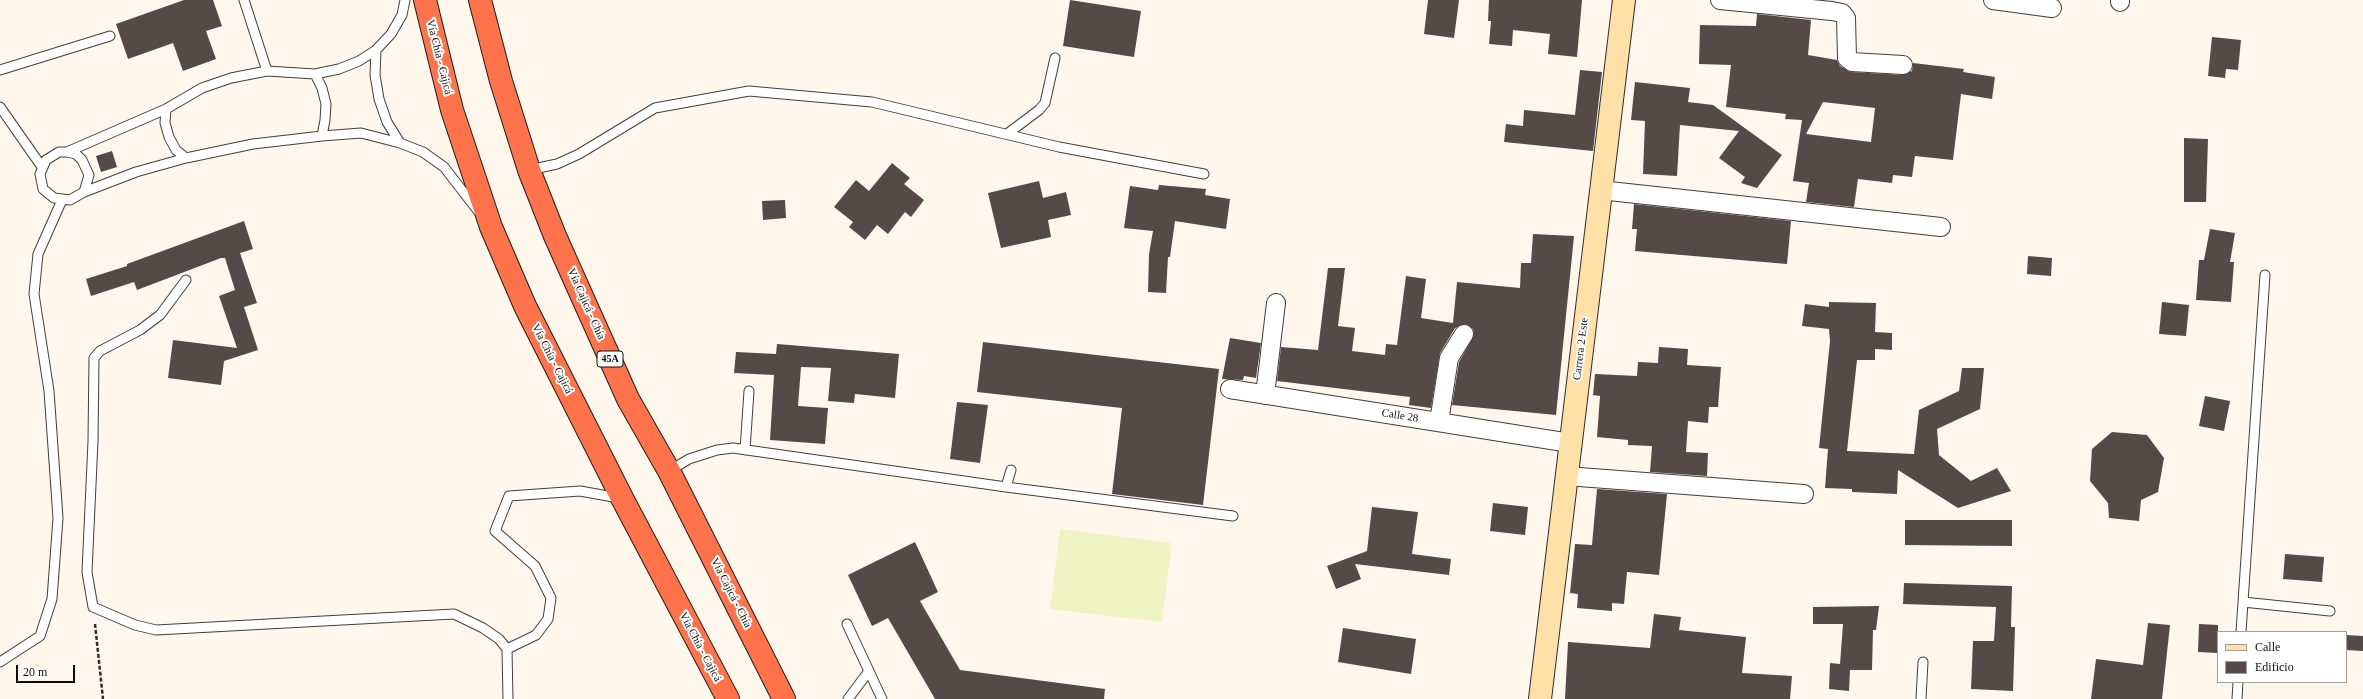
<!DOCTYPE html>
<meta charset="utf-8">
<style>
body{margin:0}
#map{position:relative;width:2363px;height:699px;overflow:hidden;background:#fff7ec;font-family:"Times New Roman",serif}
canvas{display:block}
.legend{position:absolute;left:2217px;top:631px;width:130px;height:52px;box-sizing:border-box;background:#fff;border:1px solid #9e9e9e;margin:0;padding:5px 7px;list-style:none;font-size:12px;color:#0c0c0c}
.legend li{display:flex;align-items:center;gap:8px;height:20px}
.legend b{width:20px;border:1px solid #9e9e9e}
.scale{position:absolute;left:16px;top:665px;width:59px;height:18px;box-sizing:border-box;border:2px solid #0c0c0c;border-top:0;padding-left:5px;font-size:12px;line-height:14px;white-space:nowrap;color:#0c0c0c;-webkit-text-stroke:3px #fff;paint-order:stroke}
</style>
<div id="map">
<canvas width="2363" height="699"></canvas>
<ul class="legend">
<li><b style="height:5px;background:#ffe0a7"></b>Calle</li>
<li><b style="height:11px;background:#564a48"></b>Edificio</li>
</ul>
<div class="scale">20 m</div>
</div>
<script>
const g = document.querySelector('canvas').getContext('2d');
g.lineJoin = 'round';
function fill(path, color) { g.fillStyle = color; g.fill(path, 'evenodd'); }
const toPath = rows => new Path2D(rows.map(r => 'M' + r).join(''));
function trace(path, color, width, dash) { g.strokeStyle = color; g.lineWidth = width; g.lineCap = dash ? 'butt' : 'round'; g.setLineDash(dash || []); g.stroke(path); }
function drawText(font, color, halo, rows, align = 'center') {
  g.font = font + ' "Times New Roman",serif'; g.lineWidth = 4; g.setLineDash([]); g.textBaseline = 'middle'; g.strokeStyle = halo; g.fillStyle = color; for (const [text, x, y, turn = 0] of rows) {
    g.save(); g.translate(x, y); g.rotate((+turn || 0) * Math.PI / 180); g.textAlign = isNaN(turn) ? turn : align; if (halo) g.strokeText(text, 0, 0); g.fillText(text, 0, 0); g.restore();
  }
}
const pitch = toPath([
 [1060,529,1172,543,1162,622,1050,609]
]);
const building = toPath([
 [184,0,213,0,222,26,206,31,216,59,183,71,173,43,128,59,116,24],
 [1070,0,1141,11,1134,57,1063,46],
 [1428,0,1459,0,1454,38,1424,34],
 [1489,0,1582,0,1577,57,1548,54,1550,34,1513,30,1512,46,1489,44,1491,21,1488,21],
 [1757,14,1811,20,1808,55,1837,60,1840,66,1851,72,1903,75,1912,71,1913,63,1964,69,1963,72,1995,77,1992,99,1961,94,1953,160,1915,156,1912,177,1893,175,1892,183,1858,179,1854,207,1806,202,1809,183,1793,181,1802,120,1785,119,1786,114,1726,107,1731,65,1699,64,1700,25,1756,26],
 [1823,102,1875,108,1871,142,1806,134],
 [2212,37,2241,40,2238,70,2226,69,2225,78,2208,76],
 [1580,70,1602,72,1593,151,1504,142,1506,124,1523,126,1524,110,1575,115],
 [1635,82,1690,88,1688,102,1713,105,1782,155,1757,188,1741,183,1745,177,1719,158,1739,131,1680,125,1677,176,1643,174,1645,121,1631,120],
 [2184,138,2208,139,2206,202,2184,202],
 [112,151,117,167,101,172,96,156],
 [892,163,910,178,904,184,924,200,911,217,905,212,888,234,877,225,865,240,849,227,853,222,834,207,856,180,869,191],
 [1039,181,1043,198,1066,192,1071,215,1048,220,1051,237,1001,248,988,193],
 [1159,185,1206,189,1205,195,1230,199,1226,229,1175,221,1170,257,1168,257,1166,293,1148,292,1149,254,1153,231,1124,228,1130,186,1158,190],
 [785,200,786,218,763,220,762,201],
 [1634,204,1791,221,1787,264,1635,251,1637,229,1632,229],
 [244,221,253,249,240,253,257,303,244,307,258,350,224,361,221,385,168,378,173,340,237,348,219,296,235,290,225,258,221,258,137,290,134,282,91,296,86,279,127,266,127,264],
 [2210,229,2235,233,2230,262,2234,262,2231,302,2196,300,2199,260,2204,260],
 [1533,234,1574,236,1556,415,1452,405,1459,362,1474,335,1473,329,1465,324,1455,328,1440,353,1431,408,1409,405,1410,397,1277,381,1281,347,1318,350,1328,268,1345,268,1338,326,1355,328,1352,351,1385,355,1386,344,1397,345,1406,276,1426,279,1421,318,1453,323,1457,282,1520,288,1521,263,1531,263],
 [2028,256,2052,258,2051,276,2027,274],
 [1829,302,1876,303,1875,332,1892,333,1892,350,1875,349,1875,360,1857,360,1847,451,1914,454,1919,410,1959,391,1962,368,1984,368,1980,409,1937,429,1939,455,1971,481,1997,468,2011,491,1958,508,1898,470,1897,494,1852,492,1852,489,1825,488,1828,449,1819,448,1830,341,1829,329,1802,326,1805,304,1829,307],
 [2162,302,2189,305,2186,336,2159,334],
 [1230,338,1261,343,1256,378,1244,376,1243,380,1222,379],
 [983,342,1219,369,1203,505,1112,494,1122,408,977,392],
 [777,344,899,354,895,398,855,394,854,403,828,401,831,368,801,367,798,406,828,408,825,444,770,440,774,375,734,373,736,352,776,354],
 [1659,347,1688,349,1687,365,1721,367,1718,407,1709,407,1708,423,1688,421,1686,452,1708,453,1707,476,1650,472,1652,446,1628,445,1628,440,1597,437,1600,396,1593,395,1595,374,1637,376,1638,362,1658,363],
 [2205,396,2230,401,2224,431,2199,426],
 [957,402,988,405,980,463,950,459],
 [2112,432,2147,435,2164,458,2158,492,2141,500,2139,521,2109,518,2108,503,2090,481,2092,449],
 [1597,489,1667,494,1659,575,1627,572,1624,604,1612,603,1612,611,1577,608,1578,594,1570,593,1575,544,1592,545],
 [1493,503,1528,507,1525,535,1490,531],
 [1372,507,1418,512,1412,554,1451,559,1449,575,1355,564,1361,579,1336,589,1327,566,1367,551],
 [1905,520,2012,520,2012,546,1905,545],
 [915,542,938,592,920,601,960,670,1105,689,1104,699,935,699,888,618,872,626,848,575],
 [2285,554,2324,557,2322,582,2283,579],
 [1904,583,2012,586,2011,627,2015,627,2013,691,1971,689,1973,641,1994,641,1996,607,1903,604],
 [1879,606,1876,630,1873,630,1872,670,1850,670,1849,691,1829,689,1830,663,1840,664,1843,624,1813,624,1813,607],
 [1654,614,1681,617,1679,630,1746,637,1742,673,1792,676,1790,699,1565,699,1568,642,1650,648],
 [2148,623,2170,625,2162,699,2091,699,2096,659,2143,665],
 [2199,624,2218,625,2218,653,2198,652],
 [1343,628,1416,639,1411,674,1338,662],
 [2346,635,2363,636,2363,651,2346,650]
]);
const path = toPath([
 [95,624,103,699]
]);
const lane = toPath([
 [244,0,267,71],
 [376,50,375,75,379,99,387,122,400,143],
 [0,70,110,36],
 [315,74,322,88,326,104,325,120,322,136],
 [0,107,42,167],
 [166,109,165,123,169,137,176,150,186,158],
 [1007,134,1039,110,1045,103,1055,58],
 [67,152,166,109,202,88,231,78,267,71,315,74,339,69,359,61,376,50,391,34,402,15,405,0],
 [529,170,557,164,579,154,655,108,749,91,872,102,1059,147,1204,174],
 [84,192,89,175,82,160,76,154,67,152,59,152,46,160,40,174,43,189,54,198,70,200,84,192,136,172,186,158,253,144,322,136,361,133,400,143,423,152,444,167,478,211],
 [186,280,160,315,140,330,100,351,94,358,93,441,87,572,93,607,135,625,156,630,454,614,483,628,499,639,507,649,508,699],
 [745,450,749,391],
 [669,471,689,459,717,450,733,448,1006,487,1233,516],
 [1006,487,1011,470],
 [2243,602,2330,611],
 [847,624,882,699],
 [2241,632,2265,275],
 [507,649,536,635,548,619,551,598,535,566,495,531,509,496,580,491,619,498],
 [0,662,40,636,52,599,58,518,49,391,34,294,38,254,62,200],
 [848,699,869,671],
 [1921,699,1923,662],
 [2237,699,2238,682]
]);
const street = toPath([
 [1720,0,1832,11,1842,13,1846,18,1847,58,1852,62,1903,65],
 [1993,0,2052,8],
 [2120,2,2120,0],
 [1600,190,1941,227],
 [1230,389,1570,443],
 [1265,395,1276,303],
 [1439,422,1449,358,1464,334],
 [1566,476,1804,494]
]);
const secondary = toPath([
 [1540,699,1624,0]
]);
const highway = toPath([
 [425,0,452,110,491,227,525,306,622,498,728,699],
 [480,0,501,81,529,170,555,236,628,399,669,471,784,699]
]);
const shields = [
 [610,359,26]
];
const shieldNames = [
 ["45A",610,359]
];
const streetNames = [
 ["Vía Chía - Cajicá",439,57,76],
 ["Vía Cajicá - Chía",586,304,66],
 ["Carrera 2 Este",1581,349,-83],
 ["Vía Chía - Cajicá",552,359,63],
 ["Calle 28",1400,416,9],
 ["Vía Cajicá - Chía",731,593,63],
 ["Vía Chía - Cajicá",700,647,62]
];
fill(pitch, '#eff4c4');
fill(building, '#564a48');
trace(lane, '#3f3f3f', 11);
trace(street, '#3f3f3f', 20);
trace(secondary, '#2e2e2e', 24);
trace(highway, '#1d1d1d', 24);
trace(path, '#2e2e2e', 2.5, [4, 2]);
trace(lane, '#fff', 9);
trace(street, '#fff', 18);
trace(secondary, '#ffe0a7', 22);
trace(highway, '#ff724a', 22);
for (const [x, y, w] of shields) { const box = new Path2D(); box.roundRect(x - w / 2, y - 8, w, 16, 3); g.fillStyle = '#fff'; g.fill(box); trace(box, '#0c0c0c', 1); }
drawText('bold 10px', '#0c0c0c', null, shieldNames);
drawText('11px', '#0c0c0c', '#fff', streetNames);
</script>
